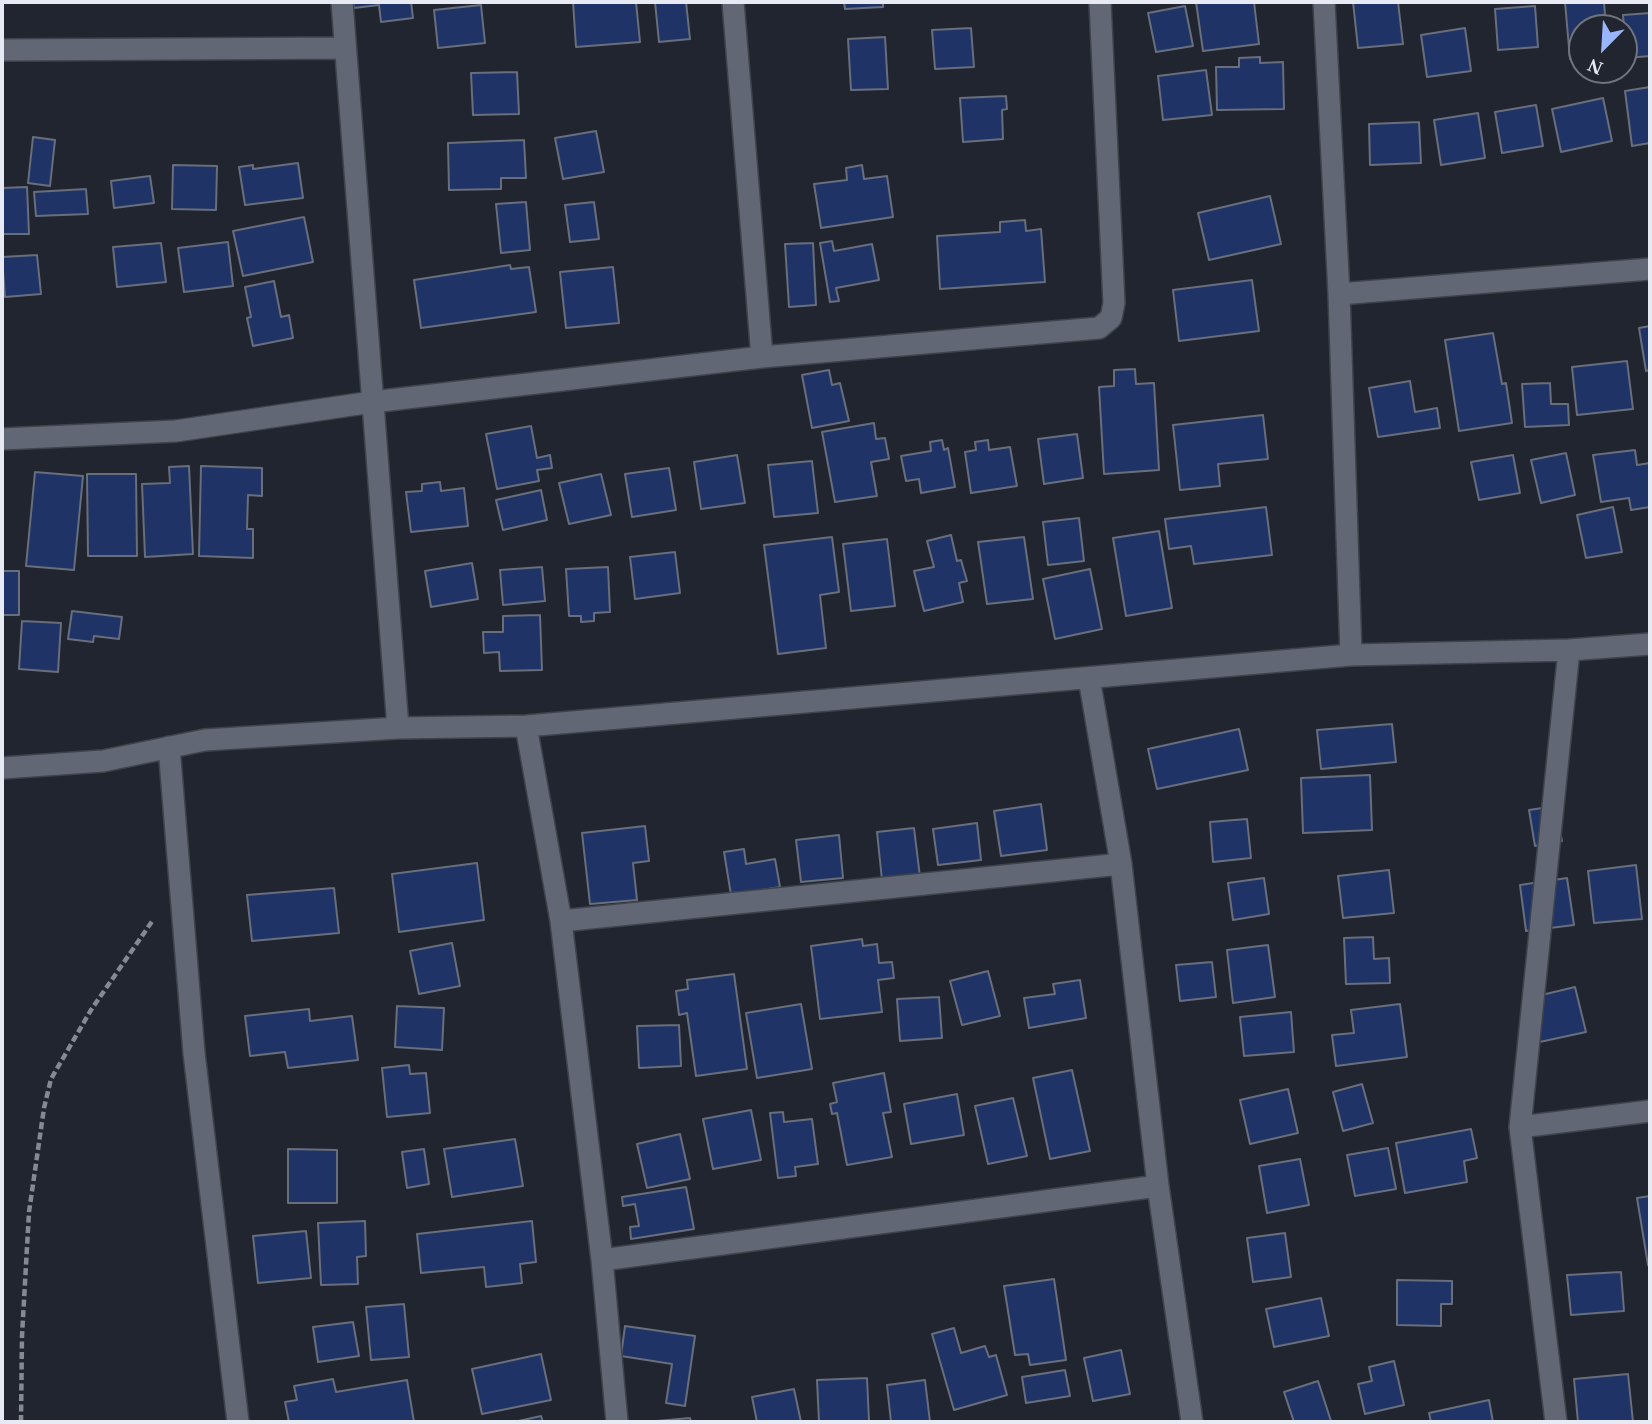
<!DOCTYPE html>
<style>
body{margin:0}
#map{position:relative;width:1652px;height:1424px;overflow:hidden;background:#202530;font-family:Georgia,serif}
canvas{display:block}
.frame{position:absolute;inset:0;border:4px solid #e7eaf2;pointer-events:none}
.north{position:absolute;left:1568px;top:14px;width:70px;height:70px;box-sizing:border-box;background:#202530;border:2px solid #70747e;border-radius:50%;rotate:204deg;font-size:19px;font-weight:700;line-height:28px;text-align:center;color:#e7eaf2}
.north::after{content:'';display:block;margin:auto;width:24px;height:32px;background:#98b5fd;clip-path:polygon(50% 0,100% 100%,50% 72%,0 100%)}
</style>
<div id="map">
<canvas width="1652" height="1424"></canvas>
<div class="frame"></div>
<div class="north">N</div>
</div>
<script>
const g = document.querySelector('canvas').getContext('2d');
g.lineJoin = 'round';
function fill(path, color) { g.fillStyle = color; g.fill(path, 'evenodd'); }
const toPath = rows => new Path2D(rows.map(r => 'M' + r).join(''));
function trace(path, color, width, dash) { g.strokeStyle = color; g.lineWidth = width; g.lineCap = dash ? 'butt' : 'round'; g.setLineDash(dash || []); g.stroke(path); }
const building = toPath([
 [353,2,411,2,413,18,381,22,379,5,354,8,353,2],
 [573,2,636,2,640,42,576,47,573,2],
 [655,2,686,2,690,39,659,42,655,2],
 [844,2,883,2,883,7,845,9,844,2],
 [1196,2,1254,2,1259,44,1203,51,1196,2],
 [1353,2,1398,2,1403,44,1358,48,1353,2],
 [1565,2,1604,2,1606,28,1582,28,1582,58,1570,59,1565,2],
 [481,5,485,43,438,48,434,10,481,5],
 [1185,6,1193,46,1156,52,1148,13,1185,6],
 [1535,6,1538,47,1498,50,1495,9,1535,6],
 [1650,13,1650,56,1627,58,1623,15,1650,13],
 [971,28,974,67,935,69,932,30,971,28],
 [1465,28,1471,71,1427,77,1421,35,1465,28],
 [885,37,888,89,851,90,848,39,885,37],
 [1260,57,1260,63,1283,62,1284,109,1217,110,1216,67,1239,67,1239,58,1260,57],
 [1206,70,1212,115,1163,120,1158,76,1206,70],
 [517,72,519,114,473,115,471,73,517,72],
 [1650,87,1650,143,1632,146,1625,91,1650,87],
 [1006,96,1007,109,1002,110,1003,139,963,142,960,98,1006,96],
 [1603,98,1612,141,1561,152,1552,109,1603,98],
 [1536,105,1543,146,1502,153,1495,112,1536,105],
 [1478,113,1485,158,1441,165,1434,120,1478,113],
 [1419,122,1421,163,1370,165,1369,124,1419,122],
 [596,131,604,172,563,179,555,138,596,131],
 [33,137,55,140,50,186,28,183,33,137],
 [524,140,526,178,501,178,501,189,449,190,448,143,524,140],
 [298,163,303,198,245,205,239,167,253,165,253,169,298,163],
 [173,165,217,166,216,210,172,209,173,165],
 [862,165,864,179,887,176,893,217,821,228,814,184,847,180,846,168,862,165],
 [150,176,154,203,114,208,111,181,150,176],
 [27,187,29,234,2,234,2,188,27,187],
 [86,189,88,214,36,216,34,192,86,189],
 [1270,196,1281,244,1209,260,1198,213,1270,196],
 [526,202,530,250,501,253,496,204,526,202],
 [594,202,599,239,570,242,565,205,594,202],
 [304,217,313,262,243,276,233,231,304,217],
 [1025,220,1026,231,1041,229,1045,282,940,289,937,236,1000,232,1000,222,1025,220],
 [832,241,834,251,872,244,879,280,836,288,839,301,830,302,820,243,832,241],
 [228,242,233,286,184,292,178,248,228,242],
 [161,243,166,282,117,287,113,247,161,243],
 [813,243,816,305,789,307,785,244,813,243],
 [37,255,41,294,5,297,2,257,37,255],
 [510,265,511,269,529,267,536,312,421,328,414,280,510,265],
 [613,267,619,323,566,328,560,272,613,267],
 [1252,280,1259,331,1179,341,1173,290,1252,280],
 [274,281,281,317,289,315,293,338,253,346,247,318,251,317,245,287,274,281],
 [1650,326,1650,370,1646,371,1639,328,1650,326],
 [1493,333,1502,384,1506,383,1512,423,1459,431,1445,340,1493,333],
 [1627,361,1633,409,1577,415,1572,367,1627,361],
 [1135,369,1136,384,1154,383,1159,470,1104,474,1099,387,1114,386,1114,370,1135,369],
 [829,370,832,385,840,383,849,421,812,428,802,375,829,370],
 [1410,381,1415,412,1437,408,1440,428,1378,437,1369,388,1410,381],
 [1550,383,1551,404,1568,404,1569,425,1525,427,1522,384,1550,383],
 [1263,415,1268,459,1218,464,1220,486,1180,490,1173,425,1263,415],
 [874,423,876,439,885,438,889,459,871,462,877,496,835,502,822,432,874,423],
 [531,426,537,458,550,455,552,468,537,470,539,481,497,489,486,434,531,426],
 [1077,434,1083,478,1044,484,1038,439,1077,434],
 [942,440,944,450,948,448,955,487,921,493,919,479,906,481,901,456,931,451,930,442,942,440],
 [988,440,989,450,1010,447,1017,486,971,493,965,452,976,450,975,442,988,440],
 [1635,450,1637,465,1650,463,1650,507,1631,510,1629,498,1601,502,1593,455,1635,450],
 [1566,453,1575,495,1541,503,1531,460,1566,453],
 [737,455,745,503,701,509,694,462,737,455],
 [1513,455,1520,493,1479,500,1471,462,1513,455],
 [812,461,818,513,774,517,768,465,812,461],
 [189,466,193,554,145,557,142,484,170,483,169,467,189,466],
 [201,466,262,468,262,496,248,495,247,529,253,529,253,558,199,556,201,466],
 [669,468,676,510,632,517,625,474,669,468],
 [35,472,83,476,74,570,26,566,35,472],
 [87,474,136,474,137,556,88,556,87,474],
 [601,474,611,515,569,524,559,483,601,474],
 [440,482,441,491,464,488,468,526,411,532,406,492,422,491,422,484,440,482],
 [541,490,547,520,503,530,496,500,541,490],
 [1266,507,1272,555,1194,564,1191,546,1169,549,1165,519,1266,507],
 [1613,507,1622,552,1586,558,1577,515,1613,507],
 [1079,518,1084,561,1048,565,1043,522,1079,518],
 [1159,531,1172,608,1126,616,1113,538,1159,531],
 [951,535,957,561,961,560,967,581,959,583,963,602,924,611,914,571,934,567,927,541,951,535],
 [832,537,839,592,820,595,826,648,778,654,764,545,832,537],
 [1024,537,1033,599,987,604,978,542,1024,537],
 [887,539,895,606,851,611,843,544,887,539],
 [675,552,680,593,635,599,630,557,675,552],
 [472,563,478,599,431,607,425,571,472,563],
 [542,567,545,601,503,605,500,570,542,567],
 [608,567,610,612,594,613,594,621,581,622,581,616,569,616,566,569,608,567],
 [1090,569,1102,629,1055,639,1043,579,1090,569],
 [2,571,19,571,19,615,2,615,2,571],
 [72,611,122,617,119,639,94,636,93,642,68,639,72,611],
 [540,615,542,670,500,671,499,652,484,653,483,632,503,632,503,616,540,615],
 [22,621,61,623,58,672,19,669,22,621],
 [1392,724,1396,762,1321,769,1317,730,1392,724],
 [1239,729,1248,770,1157,789,1148,749,1239,729],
 [1370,775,1372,830,1303,833,1301,778,1370,775],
 [1041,804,1047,850,1001,856,994,811,1041,804],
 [1555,806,1562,841,1535,846,1529,810,1555,806],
 [1247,819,1251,858,1213,862,1210,822,1247,819],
 [977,823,981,860,938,865,933,829,977,823],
 [645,826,649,861,633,863,637,900,590,904,582,833,645,826],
 [914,828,920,877,882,880,877,832,914,828],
 [839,835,843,878,801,882,796,840,839,835],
 [744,849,746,864,775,859,780,887,731,895,724,852,744,849],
 [477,863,484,920,399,932,392,874,477,863],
 [1636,865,1642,919,1594,923,1588,871,1636,865],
 [1389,870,1394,913,1343,918,1338,876,1389,870],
 [1264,878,1269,914,1233,920,1228,883,1264,878],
 [1567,878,1574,925,1526,931,1520,885,1567,878],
 [334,888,339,933,252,941,247,895,334,888],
 [1373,937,1374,959,1389,958,1390,983,1346,984,1344,938,1373,937],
 [862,939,863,946,877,944,879,963,892,962,894,978,878,980,882,1012,820,1019,811,946,862,939],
 [452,943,460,986,419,994,410,951,452,943],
 [1268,945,1275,997,1233,1003,1227,950,1268,945],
 [1212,962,1216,997,1180,1001,1176,965,1212,962],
 [988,971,1000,1016,962,1025,950,981,988,971],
 [734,974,747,1069,696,1076,687,1013,679,1015,676,991,688,989,687,980,734,974],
 [1080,980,1086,1018,1029,1028,1024,998,1055,994,1053,984,1080,980],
 [1575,987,1586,1032,1535,1043,1525,999,1575,987],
 [939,997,942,1038,900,1041,897,999,939,997],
 [801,1004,812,1069,757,1078,746,1013,801,1004],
 [1400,1004,1407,1057,1336,1066,1332,1035,1354,1033,1351,1010,1400,1004],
 [397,1006,444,1008,442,1050,395,1047,397,1006],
 [309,1009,310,1021,352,1016,358,1060,288,1068,285,1052,250,1056,245,1016,309,1009],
 [1291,1012,1294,1052,1244,1056,1240,1017,1291,1012],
 [679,1025,681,1066,639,1068,637,1026,679,1025],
 [409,1065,410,1074,426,1073,430,1113,387,1117,382,1068,409,1065],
 [1072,1070,1090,1151,1050,1159,1033,1078,1072,1070],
 [884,1073,891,1112,883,1113,892,1157,847,1165,837,1113,832,1114,830,1104,837,1102,833,1083,884,1073],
 [1362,1084,1373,1123,1343,1131,1333,1092,1362,1084],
 [1288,1089,1298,1133,1250,1144,1240,1100,1288,1089],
 [957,1094,964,1135,911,1144,904,1104,957,1094],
 [1013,1098,1027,1156,988,1164,975,1106,1013,1098],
 [751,1110,761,1160,713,1169,703,1119,751,1110],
 [783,1112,784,1122,812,1119,818,1164,795,1167,796,1176,778,1178,770,1113,783,1112],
 [1471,1129,1477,1158,1464,1161,1467,1182,1405,1193,1396,1143,1471,1129],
 [680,1134,690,1179,647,1188,637,1144,680,1134],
 [515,1139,523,1186,452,1197,444,1149,515,1139],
 [1388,1148,1396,1189,1355,1196,1347,1155,1388,1148],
 [288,1149,337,1150,337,1203,288,1203,288,1149],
 [424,1149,429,1184,407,1188,402,1152,424,1149],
 [1300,1159,1309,1205,1267,1213,1259,1166,1300,1159],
 [686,1187,694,1229,631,1239,630,1227,639,1226,635,1204,623,1206,622,1197,686,1187],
 [1650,1196,1650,1265,1648,1265,1637,1198,1650,1196],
 [365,1221,366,1256,357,1257,358,1284,321,1285,318,1223,365,1221],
 [532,1221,536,1262,520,1264,522,1283,486,1287,484,1267,421,1273,417,1234,532,1221],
 [306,1231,311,1278,258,1283,253,1236,306,1231],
 [1285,1233,1291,1277,1253,1282,1247,1238,1285,1233],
 [1621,1272,1624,1311,1571,1315,1567,1275,1621,1272],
 [1054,1279,1066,1360,1030,1365,1028,1354,1015,1355,1004,1286,1054,1279],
 [1397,1280,1452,1281,1452,1304,1441,1304,1441,1326,1397,1325,1397,1280],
 [1321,1298,1329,1336,1274,1347,1266,1309,1321,1298],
 [404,1304,409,1357,371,1360,366,1307,404,1304],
 [353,1322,359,1356,318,1362,313,1327,353,1322],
 [625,1326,695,1336,685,1406,666,1403,672,1364,621,1356,625,1326],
 [954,1328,961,1353,985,1346,989,1357,996,1355,1007,1395,954,1410,932,1334,954,1328],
 [1121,1350,1130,1394,1093,1401,1084,1358,1121,1350],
 [541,1354,551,1400,482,1414,472,1369,541,1354],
 [1394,1361,1404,1405,1365,1414,1358,1384,1372,1381,1369,1367,1394,1361],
 [1065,1370,1070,1396,1026,1403,1022,1377,1065,1370],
 [1628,1374,1633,1422,1578,1422,1574,1379,1628,1374],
 [867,1378,869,1421,819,1422,817,1380,867,1378],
 [333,1379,336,1392,407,1380,414,1422,289,1422,285,1402,297,1400,294,1386,333,1379],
 [925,1380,930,1422,891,1422,887,1385,925,1380],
 [1318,1381,1331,1421,1294,1422,1284,1392,1318,1381],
 [794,1389,801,1422,757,1422,752,1397,794,1389],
 [1489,1400,1493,1422,1431,1422,1429,1413,1489,1400],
 [541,1416,543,1422,514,1422,541,1416],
 [690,1418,691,1422,645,1422,690,1418]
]);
const path = toPath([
 [21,1422,22,1336,29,1212,44,1108,51,1079,91,1010,153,920]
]);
const minor = toPath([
 [342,2,398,728],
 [733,2,762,357],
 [1324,2,1339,294,1351,655],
 [2,50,344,48],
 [1339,294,1650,269],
 [2,439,176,431,372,402,762,357,1099,328,1111,318,1114,303,1100,2],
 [1089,678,1121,864,1158,1186,1192,1422],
 [526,726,561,921,602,1260,617,1422],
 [169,747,194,1053,238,1422],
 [2,768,103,761,205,740,398,728,526,726,1351,655,1569,650,1650,644],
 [561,921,1121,864],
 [1520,1127,1650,1111],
 [602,1260,1158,1186],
 [1556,1422,1520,1127,1569,650]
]);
fill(building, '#203366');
trace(building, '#686e7b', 2);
trace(minor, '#3f434c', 24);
trace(path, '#858993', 4.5, [7, 3.5]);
trace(minor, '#626775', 21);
</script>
